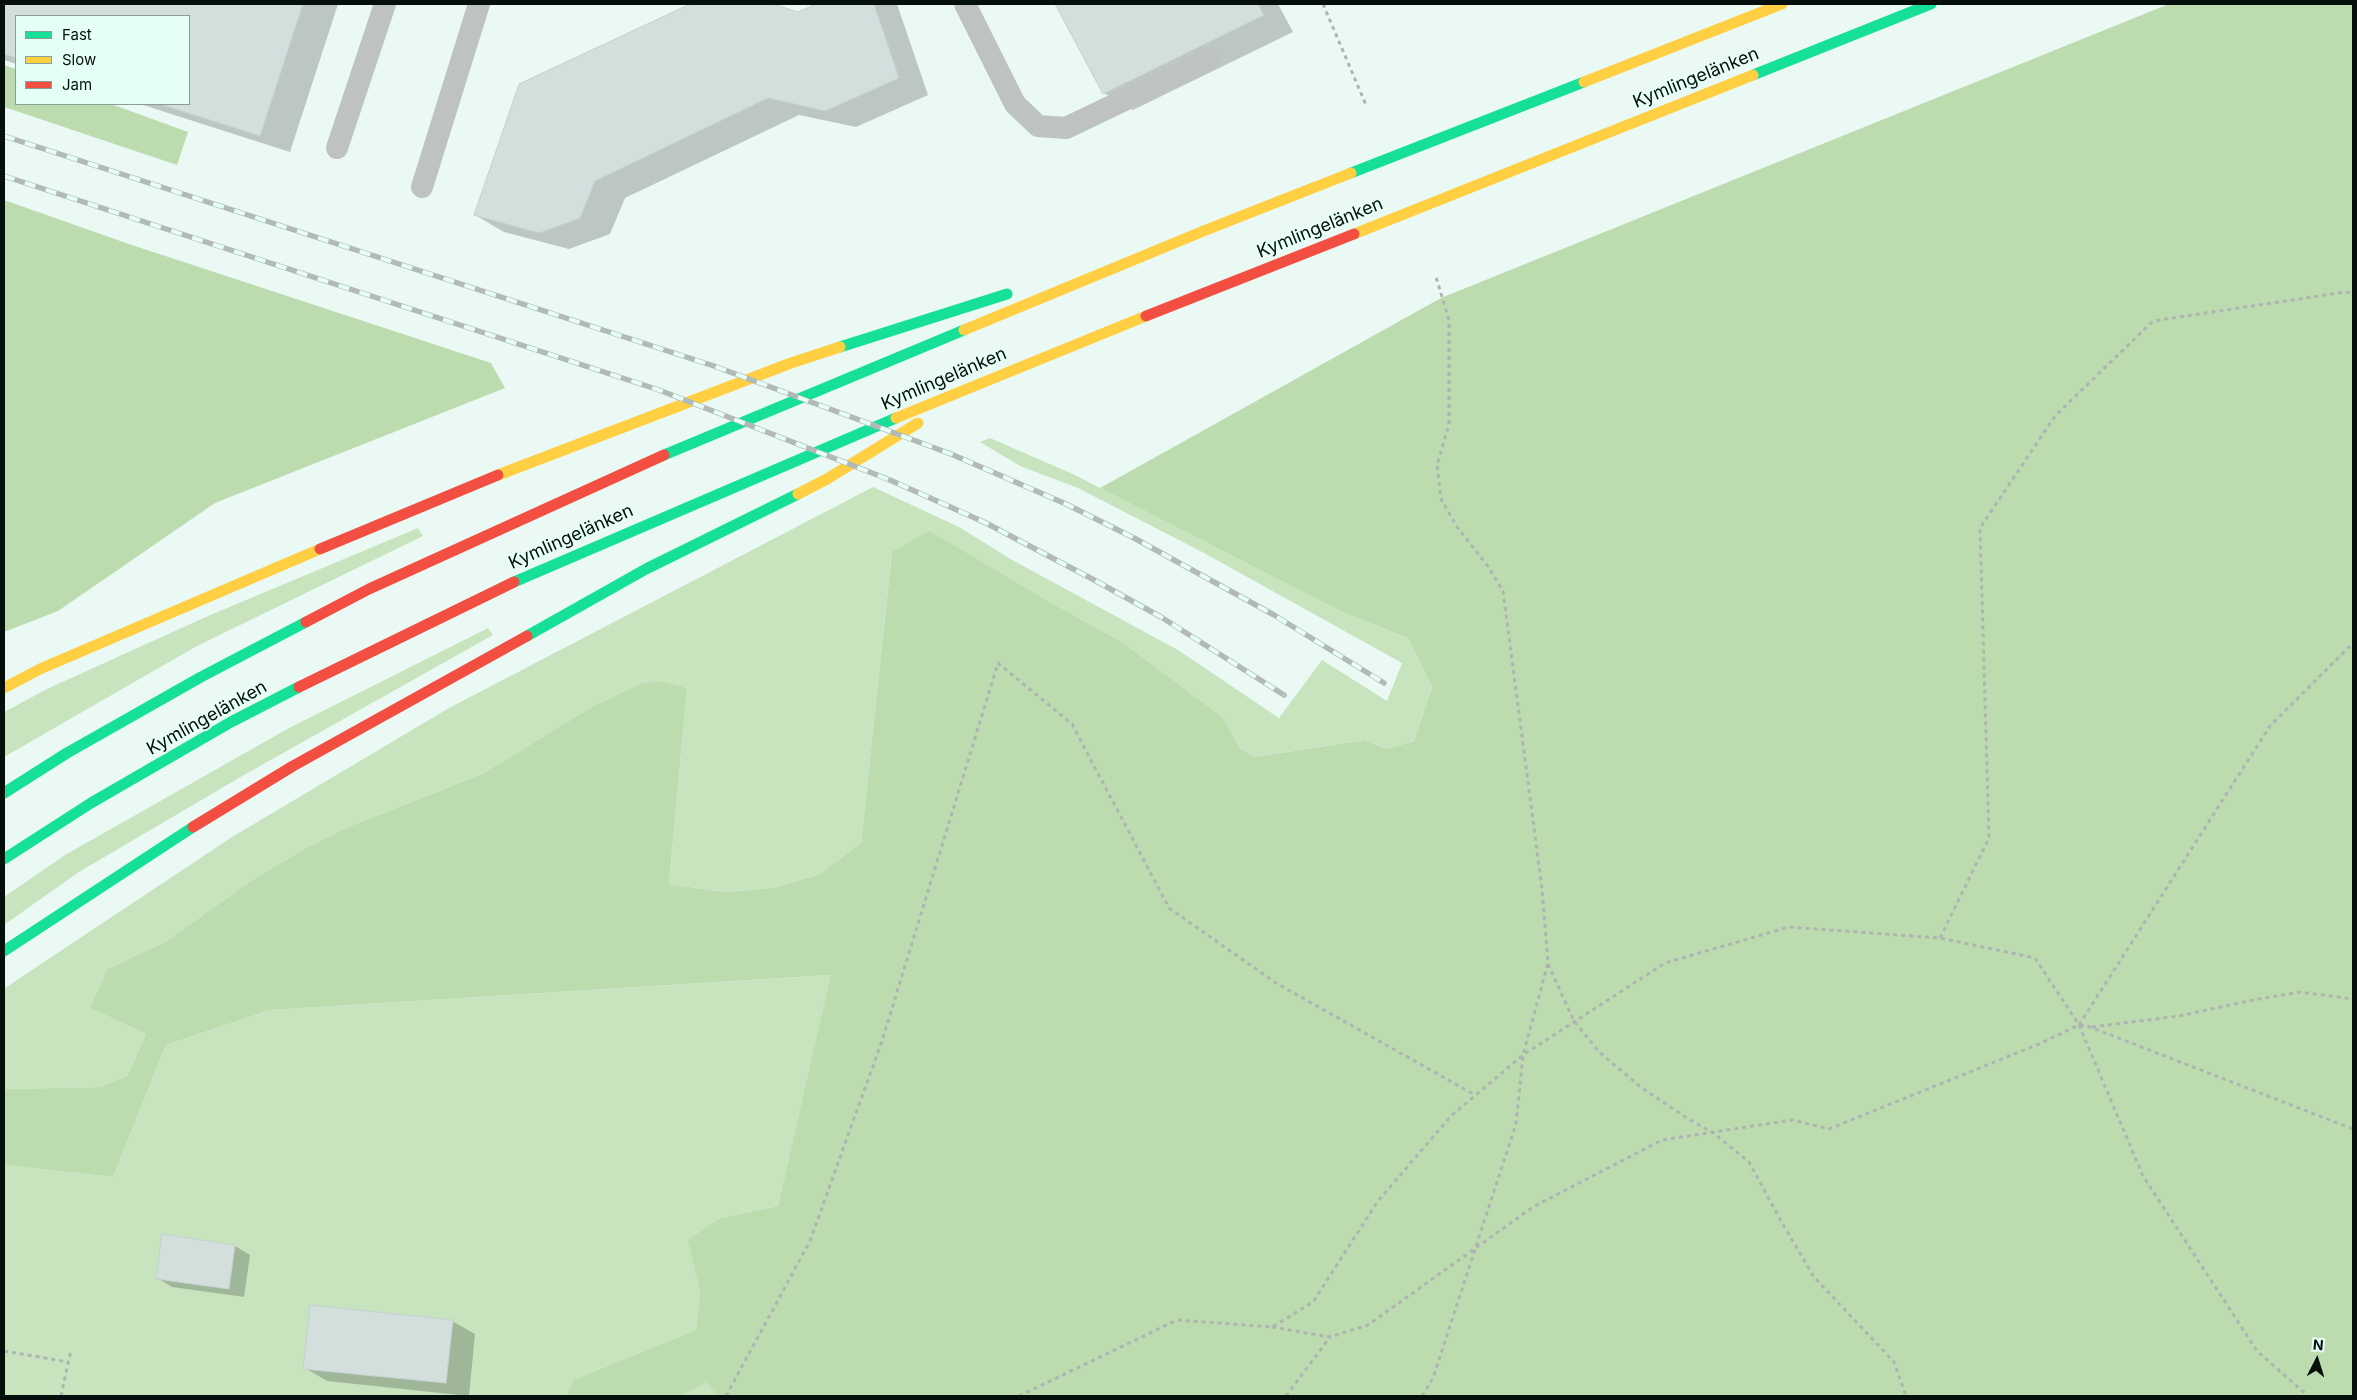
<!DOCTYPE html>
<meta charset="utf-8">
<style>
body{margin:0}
#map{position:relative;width:2357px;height:1400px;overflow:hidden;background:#ebf9f5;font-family:Inter,sans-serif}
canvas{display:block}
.frame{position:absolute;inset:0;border:5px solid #050f0c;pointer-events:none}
.legend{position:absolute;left:15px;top:15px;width:175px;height:90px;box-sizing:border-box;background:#e5fff7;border:1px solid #8b9f99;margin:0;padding:6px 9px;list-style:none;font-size:15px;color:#050f0c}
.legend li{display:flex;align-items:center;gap:10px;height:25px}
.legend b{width:25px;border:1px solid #8b9f99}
.north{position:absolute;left:2292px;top:1335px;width:50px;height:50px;-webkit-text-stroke:4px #e5fff7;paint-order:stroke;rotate:5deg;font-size:14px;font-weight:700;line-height:20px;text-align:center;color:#050f0c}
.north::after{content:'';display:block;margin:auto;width:18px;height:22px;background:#050f0c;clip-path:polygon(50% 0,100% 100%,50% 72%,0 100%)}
</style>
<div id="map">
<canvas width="2357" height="1400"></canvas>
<div class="frame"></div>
<ul class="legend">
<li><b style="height:6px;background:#16e098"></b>Fast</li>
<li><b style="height:6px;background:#ffcf43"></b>Slow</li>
<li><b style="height:6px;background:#f24e42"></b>Jam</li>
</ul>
<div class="north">N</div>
</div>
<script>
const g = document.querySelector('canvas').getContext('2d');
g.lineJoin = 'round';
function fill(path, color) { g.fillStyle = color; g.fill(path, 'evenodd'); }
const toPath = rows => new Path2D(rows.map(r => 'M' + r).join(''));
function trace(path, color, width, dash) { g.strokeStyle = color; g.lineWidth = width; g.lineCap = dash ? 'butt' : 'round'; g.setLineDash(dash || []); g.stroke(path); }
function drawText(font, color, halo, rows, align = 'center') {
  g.font = font + ' Inter,sans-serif'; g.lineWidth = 4; g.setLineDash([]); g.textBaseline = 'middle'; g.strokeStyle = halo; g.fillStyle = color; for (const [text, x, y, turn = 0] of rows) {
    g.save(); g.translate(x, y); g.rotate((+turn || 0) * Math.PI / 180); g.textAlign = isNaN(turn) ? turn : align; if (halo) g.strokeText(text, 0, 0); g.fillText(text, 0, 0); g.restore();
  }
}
const green = toPath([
 [990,438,1075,475,1342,612,1408,638,1432,687,1414,741,1386,749,1363,740,1254,757,1240,748,1223,717,1122,642,1041,597,892,552,861,843,820,874,773,888,724,892,669,884,687,688,642,683,595,705,480,775,350,826,302,850,248,883,165,942,107,969,90,1008,146,1034,127,1076,100,1087,4,1089,4,989,23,976,232,837,449,708,873,487,959,527,1014,561,1178,650,1279,718,1322,660,1387,701,1402,663,1204,553,1078,488,1020,466,980,442],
 [418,528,423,536,197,646,4,757,4,712,49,688,208,616],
 [488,628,493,635,244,775,79,872,4,925,4,897,65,855,289,728],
 [832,975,778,1206,720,1218,689,1240,700,1292,696,1330,573,1380,566,1396,4,1396,4,1165,113,1177,166,1045,270,1010],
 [706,1381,718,1396,682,1396]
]);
const forest = toPath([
 [2169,4,2353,4,2353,1396,718,1396,706,1382,682,1396,566,1396,573,1380,696,1330,700,1292,688,1240,720,1218,778,1206,831,975,270,1010,166,1045,113,1177,4,1165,4,1089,100,1087,127,1076,146,1034,90,1008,107,969,165,942,248,883,302,850,350,826,480,775,595,705,642,683,663,682,687,688,669,884,724,892,773,888,820,874,861,843,892,552,929,531,1041,597,1122,642,1223,717,1240,748,1254,757,1364,740,1386,749,1414,741,1432,687,1408,638,1342,612,1100,488,1441,298],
 [4,65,16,69,16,104,111,104,188,132,177,165,4,107],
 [4,200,129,244,491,363,505,388,215,503,58,611,4,632]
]);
const shadow = toPath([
 [4,4,338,4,290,152,140,104,189,104,189,16,16,16,16,64,4,60],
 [693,4,770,4,798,14,819,4,897,4,928,95,856,127,799,115,625,198,610,234,569,249,504,232,475,215,520,85],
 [1056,4,1278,4,1293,32,1133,110,1104,93],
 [235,1246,250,1255,244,1297,172,1287,157,1278],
 [452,1321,475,1334,469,1396,327,1381,305,1368]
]);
const building = toPath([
 [4,4,303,4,260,136,160,104,189,104,189,16,16,16,16,58,4,54,4,4],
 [690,4,773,4,798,12,816,4,874,4,899,78,825,111,768,98,595,181,580,218,539,233,474,215,519,84,690,4],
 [1055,4,1258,4,1264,15,1103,94,1055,4],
 [162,1234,235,1245,229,1289,156,1279,162,1234],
 [310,1305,453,1320,446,1383,303,1369,310,1305]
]);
const path = toPath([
 [1323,4,1366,105],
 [1940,938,1989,838,1980,528,2055,416,2153,321,2345,292,2353,293],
 [1548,964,1574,1021,1599,1052,1642,1088,1690,1120,1712,1132,1749,1162,1781,1221,1814,1277,1894,1362,1906,1396],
 [2079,1025,2270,726,2353,643],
 [2092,1027,2179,1016,2253,1000,2300,992,2353,999],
 [1272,1327,1330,1337,1368,1325,1533,1207,1662,1140,1792,1120,1829,1129,2039,1044,2079,1025,2090,1027,2353,1129],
 [4,1351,68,1362],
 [61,1396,71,1350],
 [726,1396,810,1241,882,1041,998,663,1072,724,1169,908,1276,983,1475,1095],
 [1019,1396,1177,1320,1272,1327,1313,1302,1378,1201,1451,1116,1523,1055,1665,963,1789,927,1940,938,2035,958,2079,1025,2143,1176,2257,1351,2308,1396],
 [1286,1396,1330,1337],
 [1422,1396,1433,1378,1516,1124,1523,1055,1548,963,1542,889,1503,591,1487,565,1457,527,1441,499,1437,465,1449,424,1449,320,1436,277]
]);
const lane = toPath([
 [965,4,1015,104,1038,126,1066,128,1208,60],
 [337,148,385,4],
 [422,187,479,4]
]);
const fast = toPath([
 [1753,75,1931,4],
 [1351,173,1584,82],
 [840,347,1007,294],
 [664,455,964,330],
 [514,582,896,418],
 [527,636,646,569,798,494],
 [4,793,67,753,201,677,306,622],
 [4,859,91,803,231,722,299,687],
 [4,951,193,827]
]);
const slow = toPath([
 [1584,82,1782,4],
 [1354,234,1753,75],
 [964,330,1206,230,1351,173],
 [896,418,1146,316],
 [498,475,791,363,840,347],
 [798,494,827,479,918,423],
 [4,688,40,669,320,549]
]);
const jam = toPath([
 [1146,316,1354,234],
 [320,549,498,475],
 [306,622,369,589,664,455],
 [299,687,514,582],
 [193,827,293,766,527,636]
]);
const rail = toPath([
 [4,136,714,366,951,454,1066,504,1134,538,1274,615,1384,683],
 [4,176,659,390,890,480,986,523,1096,581,1161,617,1284,695]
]);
const streetNames = [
 ["Kymlingelänken",1696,78,-22],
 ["Kymlingelänken",1320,228,-22],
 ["Kymlingelänken",944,379,-23],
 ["Kymlingelänken",571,537,-24],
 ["Kymlingelänken",207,718,-29]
];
fill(green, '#c8e4bf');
fill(forest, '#bcdcaf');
fill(shadow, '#0003');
fill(building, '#d2dfdd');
trace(building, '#c5d1d0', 1);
trace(path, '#afb4b2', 3, [4, 4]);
trace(lane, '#bec3c0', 22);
trace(fast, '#16e098', 11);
trace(slow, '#ffcf43', 11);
trace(jam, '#f24e42', 11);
trace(rail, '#b2bab8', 5.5);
trace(rail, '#e5fff7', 4, [11]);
drawText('18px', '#050f0c', '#e5fff7', streetNames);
</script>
